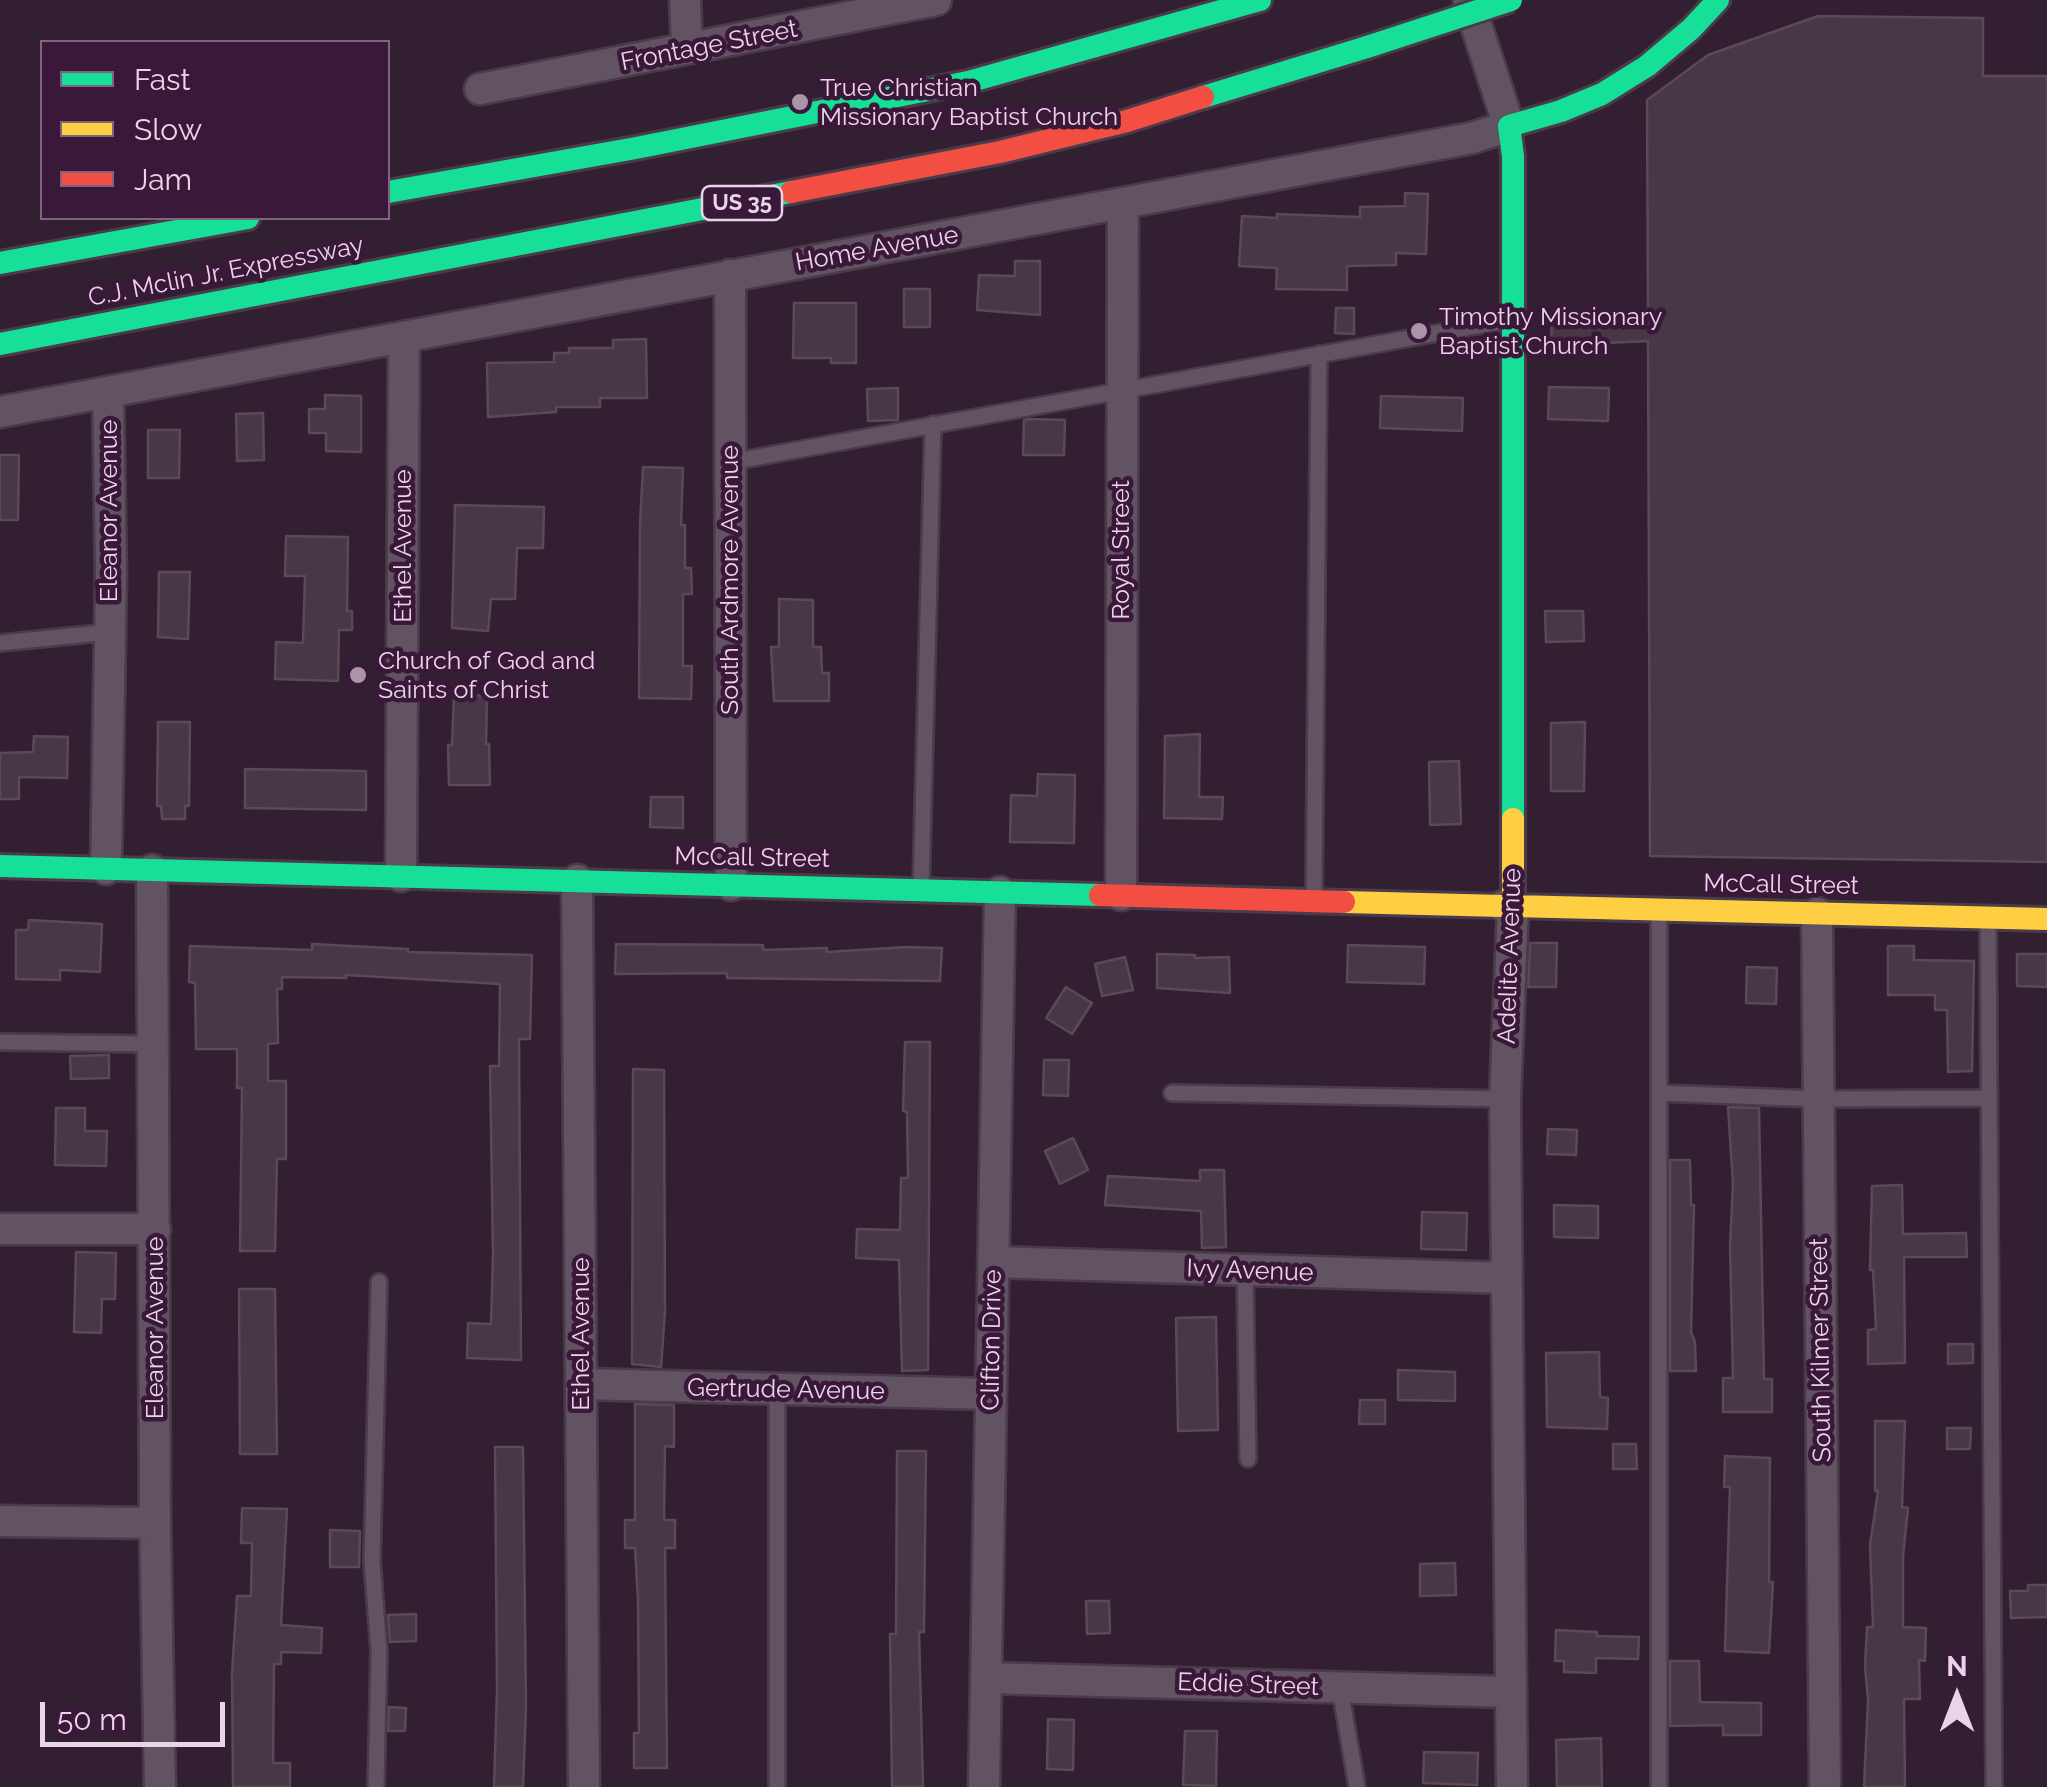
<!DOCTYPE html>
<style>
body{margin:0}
#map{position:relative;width:2047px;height:1787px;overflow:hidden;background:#322032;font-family:Raleway,sans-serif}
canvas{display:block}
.legend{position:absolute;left:40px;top:40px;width:350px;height:180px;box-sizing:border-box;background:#3a1839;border:2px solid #80637f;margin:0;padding:12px 18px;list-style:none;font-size:30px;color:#ead4e8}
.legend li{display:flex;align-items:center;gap:20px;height:50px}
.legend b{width:50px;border:2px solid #80637f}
.north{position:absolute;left:1907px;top:1647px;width:100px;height:100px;-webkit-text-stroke:8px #3a1839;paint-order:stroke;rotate:0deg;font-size:28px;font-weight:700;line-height:40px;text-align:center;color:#ead4e8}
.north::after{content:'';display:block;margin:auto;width:35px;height:45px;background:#ead4e8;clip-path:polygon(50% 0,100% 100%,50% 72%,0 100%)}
.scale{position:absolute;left:40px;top:1702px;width:185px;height:45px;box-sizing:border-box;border:5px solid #ead4e8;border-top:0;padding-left:12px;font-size:30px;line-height:35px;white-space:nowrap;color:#ead4e8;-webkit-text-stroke:8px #3a1839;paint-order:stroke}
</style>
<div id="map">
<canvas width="2047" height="1787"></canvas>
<ul class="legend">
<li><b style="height:12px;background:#16e098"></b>Fast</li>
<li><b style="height:12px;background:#ffcf43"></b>Slow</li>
<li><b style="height:12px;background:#f24e42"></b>Jam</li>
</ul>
<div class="north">N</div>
<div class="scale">50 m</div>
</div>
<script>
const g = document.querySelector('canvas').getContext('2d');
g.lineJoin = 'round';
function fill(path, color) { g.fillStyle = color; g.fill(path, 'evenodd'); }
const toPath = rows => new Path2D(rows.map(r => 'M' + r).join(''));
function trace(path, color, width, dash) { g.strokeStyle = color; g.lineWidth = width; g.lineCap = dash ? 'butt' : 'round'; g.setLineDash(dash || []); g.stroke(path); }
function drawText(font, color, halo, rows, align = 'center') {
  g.font = font + ' Raleway,sans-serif'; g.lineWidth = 9; g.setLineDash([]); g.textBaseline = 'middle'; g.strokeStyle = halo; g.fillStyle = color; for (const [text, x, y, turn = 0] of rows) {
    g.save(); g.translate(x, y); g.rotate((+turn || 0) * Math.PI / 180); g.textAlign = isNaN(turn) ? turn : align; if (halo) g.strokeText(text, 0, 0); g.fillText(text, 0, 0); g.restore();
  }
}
const building = toPath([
 [1818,16,1983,18,1983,76,2047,76,2047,862,1650,856,1648,341,1585,344,1584,347,1551,347,1552,314,1585,317,1648,314,1647,100,1708,55,1818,16],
 [1405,193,1428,194,1426,254,1396,253,1396,265,1347,266,1347,290,1276,289,1277,268,1239,266,1242,216,1277,218,1277,214,1360,217,1360,207,1405,206,1405,193],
 [1015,261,1040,261,1040,315,977,310,979,275,1015,276,1015,261],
 [904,289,930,289,930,327,904,327,904,289],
 [794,303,856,303,856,363,831,363,831,358,793,358,794,303],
 [1336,308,1354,308,1354,334,1335,333,1336,308],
 [646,339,647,398,600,398,600,407,556,407,556,412,488,417,487,363,554,362,554,353,569,353,569,348,613,348,613,340,646,339],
 [1549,387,1609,388,1608,421,1548,419,1549,387],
 [898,388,898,420,868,421,867,389,898,388],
 [325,395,361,396,361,452,326,451,326,433,309,433,309,409,325,409,325,395],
 [1381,396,1463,398,1462,431,1380,428,1381,396],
 [263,413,264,460,237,461,236,414,263,413],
 [1029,419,1065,420,1064,455,1023,455,1024,420,1029,419],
 [148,430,180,430,179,478,148,478,148,430],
 [0,455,19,455,18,520,0,520,0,455],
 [643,467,683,468,681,525,685,525,685,568,691,568,692,594,683,594,683,666,692,666,691,699,639,698,640,525,643,467],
 [455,505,544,507,543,548,517,548,515,599,491,599,488,631,452,628,455,505],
 [286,536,348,537,347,611,352,611,352,630,339,630,338,681,275,679,276,642,303,643,305,576,285,576,286,536],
 [159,572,190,572,188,639,158,637,159,572],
 [779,599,813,600,813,647,821,647,822,673,829,673,829,701,774,701,771,647,779,647,779,599],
 [1545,611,1583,611,1584,641,1546,642,1545,611],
 [454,694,487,696,486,744,489,744,490,785,449,785,448,745,452,745,454,694],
 [158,722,190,722,189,806,185,806,185,819,162,819,161,806,157,806,158,722],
 [1585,722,1584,791,1551,791,1551,723,1585,722],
 [1200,734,1199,797,1223,797,1222,819,1164,818,1165,736,1200,734],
 [34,736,68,737,67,778,19,777,19,799,0,799,0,753,33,752,34,736],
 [1459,761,1461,824,1430,825,1429,762,1459,761],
 [245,769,366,771,366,810,245,808,245,769],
 [1038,774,1075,775,1074,843,1010,842,1011,795,1037,796,1038,774],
 [651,797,683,797,683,828,650,827,651,797],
 [29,920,102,924,100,972,60,970,60,980,16,979,16,930,28,930,29,920],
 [1530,943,1557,943,1556,987,1528,987,1530,943],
 [312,944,408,949,408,952,532,955,530,1039,519,1039,521,1360,467,1358,468,1323,491,1324,493,1255,490,1066,499,1066,500,984,346,975,346,978,282,977,282,989,277,989,278,1043,268,1044,268,1081,286,1081,286,1159,277,1159,275,1251,240,1251,242,1088,237,1088,237,1049,196,1049,195,983,189,982,190,946,312,950,312,944],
 [616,944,763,945,763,950,827,948,827,952,906,947,942,948,940,981,727,978,727,973,615,974,616,944],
 [1348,945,1425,947,1424,984,1347,982,1348,945],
 [1888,946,1914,946,1914,960,1974,961,1972,1071,1948,1072,1947,1010,1935,1010,1935,995,1888,995,1888,946],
 [1157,954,1195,955,1195,958,1229,957,1230,993,1157,988,1157,954],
 [2017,954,2047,954,2047,987,2017,986,2017,954],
 [1125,957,1133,990,1102,996,1095,964,1125,957],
 [1747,967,1777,968,1776,1004,1746,1003,1747,967],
 [1066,987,1092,1003,1072,1034,1046,1018,1066,987],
 [905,1042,930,1042,928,1370,902,1371,899,1260,856,1258,857,1229,900,1230,901,1178,908,1178,907,1112,903,1111,905,1042],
 [109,1055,109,1078,71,1079,70,1056,109,1055],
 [1044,1060,1069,1060,1068,1096,1043,1095,1044,1060],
 [633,1069,664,1070,665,1311,661,1367,632,1364,633,1069],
 [1728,1107,1759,1108,1764,1379,1772,1379,1772,1412,1723,1412,1723,1378,1733,1378,1730,1246,1733,1184,1728,1107],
 [56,1108,85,1108,85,1131,107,1131,106,1166,55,1165,56,1108],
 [1548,1129,1577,1130,1576,1155,1547,1154,1548,1129],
 [1073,1138,1088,1170,1060,1184,1045,1151,1073,1138],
 [1670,1160,1690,1160,1691,1205,1694,1205,1691,1332,1695,1342,1696,1371,1670,1371,1670,1160],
 [1200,1170,1224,1170,1226,1247,1202,1248,1201,1211,1105,1205,1108,1176,1200,1181,1200,1170],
 [1902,1185,1903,1234,1966,1233,1967,1257,1904,1257,1905,1363,1868,1364,1868,1330,1876,1329,1873,1270,1870,1270,1872,1186,1902,1185],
 [1554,1205,1598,1206,1598,1238,1554,1237,1554,1205],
 [1422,1212,1467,1213,1466,1250,1421,1249,1422,1212],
 [76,1252,116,1253,115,1299,102,1299,101,1333,74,1332,76,1252],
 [239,1289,275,1289,277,1454,240,1454,239,1289],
 [1216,1317,1218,1430,1178,1431,1176,1318,1216,1317],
 [1948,1344,1973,1344,1973,1363,1948,1364,1948,1344],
 [1599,1352,1600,1397,1608,1398,1607,1429,1547,1427,1546,1353,1599,1352],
 [1398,1370,1455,1372,1455,1401,1398,1400,1398,1370],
 [1360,1400,1385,1400,1385,1424,1359,1424,1360,1400],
 [635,1404,674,1405,674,1447,665,1446,664,1520,675,1520,675,1548,665,1548,667,1768,634,1768,634,1733,639,1733,638,1600,635,1548,625,1548,625,1520,635,1520,635,1404],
 [1875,1421,1905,1421,1902,1507,1908,1508,1903,1556,1903,1627,1926,1628,1925,1661,1919,1660,1920,1699,1904,1699,1905,1787,1864,1787,1868,1700,1865,1666,1867,1627,1873,1627,1870,1545,1878,1491,1875,1491,1875,1421],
 [1947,1428,1971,1428,1970,1449,1947,1449,1947,1428],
 [1613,1444,1636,1444,1637,1469,1613,1469,1613,1444],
 [495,1447,523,1447,526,1707,523,1787,494,1787,497,1690,495,1447],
 [897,1451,926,1451,924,1632,919,1632,923,1787,892,1787,890,1634,896,1634,897,1451],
 [1725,1456,1770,1458,1769,1582,1773,1582,1769,1653,1725,1651,1730,1487,1724,1487,1725,1456],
 [242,1508,287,1509,281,1625,322,1628,321,1653,281,1652,281,1664,274,1664,273,1763,290,1763,290,1787,233,1787,232,1673,237,1596,251,1596,252,1543,241,1543,242,1508],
 [330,1530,360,1531,359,1567,330,1567,330,1530],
 [1455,1563,1456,1595,1420,1596,1420,1564,1455,1563],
 [2028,1585,2047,1585,2047,1617,2011,1618,2010,1591,2028,1591,2028,1585],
 [1086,1601,1109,1601,1110,1633,1087,1634,1086,1601],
 [416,1614,416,1641,390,1642,388,1615,416,1614],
 [1556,1630,1597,1632,1597,1636,1639,1637,1638,1659,1596,1658,1596,1673,1564,1672,1564,1661,1555,1661,1556,1630],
 [1670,1661,1699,1661,1700,1702,1761,1703,1761,1735,1723,1735,1723,1725,1670,1726,1670,1661],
 [389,1707,406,1708,405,1731,388,1731,389,1707],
 [1048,1719,1074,1720,1073,1770,1047,1769,1048,1719],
 [1185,1731,1217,1731,1216,1786,1183,1785,1185,1731],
 [1601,1738,1602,1787,1557,1787,1556,1740,1601,1738],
 [1424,1752,1478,1753,1477,1785,1423,1783,1424,1752]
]);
const lane = toPath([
 [731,462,1509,320],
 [0,643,110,632],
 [921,889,933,424],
 [1314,900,1319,354],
 [1659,913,1659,1787],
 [1988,921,1994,1787],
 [0,1042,154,1044],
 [1172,1093,1505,1099],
 [1659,1093,1819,1099,1987,1098],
 [1245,1271,1248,1459],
 [777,1390,777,1787],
 [1340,1688,1357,1787],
 [376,1787,379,1651,372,1561,379,1282]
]);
const street = toPath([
 [685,0,687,48],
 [480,89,936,0],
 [730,275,731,885],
 [0,412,1472,138,1509,126,1469,3],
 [106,869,111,576,108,393],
 [152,870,155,1523,160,1787],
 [401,876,404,337],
 [577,880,584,1787],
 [1121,895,1123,204],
 [1503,906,1513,906,1505,1099,1512,1787],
 [1817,913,1825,1787],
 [0,1229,155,1229],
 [993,1262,1507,1278],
 [581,1384,990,1394],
 [0,1521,155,1523],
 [986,1678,1511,1692],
 [984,1787,1000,892]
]);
const fast = toPath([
 [1203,97,1367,47],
 [388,192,636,148,968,82,1260,0],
 [0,263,248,218],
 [0,344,791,192],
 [1513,819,1513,156,1509,126,1561,111,1602,94,1647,66,1691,29,1718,0],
 [0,866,1100,895]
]);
const slow = toPath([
 [1513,819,1513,906,2047,919],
 [1344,902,1503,906]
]);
const jam = toPath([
 [791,192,1000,152,1127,121,1203,97],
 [1100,895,1344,902]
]);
const fastBridge = toPath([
 [1367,47,1511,0]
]);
const markers = [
 [800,102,10,"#aa95a8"],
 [1419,331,10,"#aa95a8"],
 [358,675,10,"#aa95a8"]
];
const shields = [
 [742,203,80]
];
const shieldNames = [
 ["US 35",742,203]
];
const streetNames = [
 ["Frontage Street",709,46,-11],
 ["Home Avenue",877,249,-10],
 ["C.J. Mclin Jr. Expressway",226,272,-11],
 ["Eleanor Avenue",109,511,-90],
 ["Ethel Avenue",403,546,-90],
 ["Royal Street",1121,550,-90],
 ["South Ardmore Avenue",730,580,-90],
 ["McCall Street",752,858,1],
 ["McCall Street",1781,885,1],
 ["Adelite Avenue",1510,956,-88],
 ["Ivy Avenue",1250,1271,2],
 ["Eleanor Avenue",155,1328,-90],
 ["Ethel Avenue",581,1334,-90],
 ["Clifton Drive",992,1340,-89],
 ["South Kilmer Street",1821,1350,-91],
 ["Gertrude Avenue",786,1390,1],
 ["Eddie Street",1248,1685,2]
];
const poiNames = [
 ["True Christian",820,88],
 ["Missionary Baptist Church",820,117],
 ["Timothy Missionary",1439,317],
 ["Baptist Church",1439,346],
 ["Church of God and",378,661],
 ["Saints of Christ",378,690]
];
fill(building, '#483744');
trace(building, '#5b4956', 2.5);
trace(lane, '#4b3b4a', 20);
trace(street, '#4b3b4a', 35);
trace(fast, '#4b3b4a', 28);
trace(slow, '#4b3b4a', 28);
trace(jam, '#4b3b4a', 28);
trace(lane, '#615361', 15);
trace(street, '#615361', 30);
trace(fast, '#16e098', 22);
trace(slow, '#ffcf43', 22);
trace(jam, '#f24e42', 22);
trace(fastBridge, '#4b3b4a', 28, []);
trace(fastBridge, '#16e098', 22);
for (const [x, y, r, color] of markers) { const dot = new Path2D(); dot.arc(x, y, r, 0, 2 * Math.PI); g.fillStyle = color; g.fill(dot); trace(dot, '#3a1839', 4); }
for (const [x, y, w] of shields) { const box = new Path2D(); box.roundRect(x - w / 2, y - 17, w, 34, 8); g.fillStyle = '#3a1839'; g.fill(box); trace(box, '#ead4e8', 2.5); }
drawText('bold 22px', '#ead4e8', null, shieldNames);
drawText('25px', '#ead4e8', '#3a1839', streetNames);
drawText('25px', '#ead4e8', '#3a1839', poiNames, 'left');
</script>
